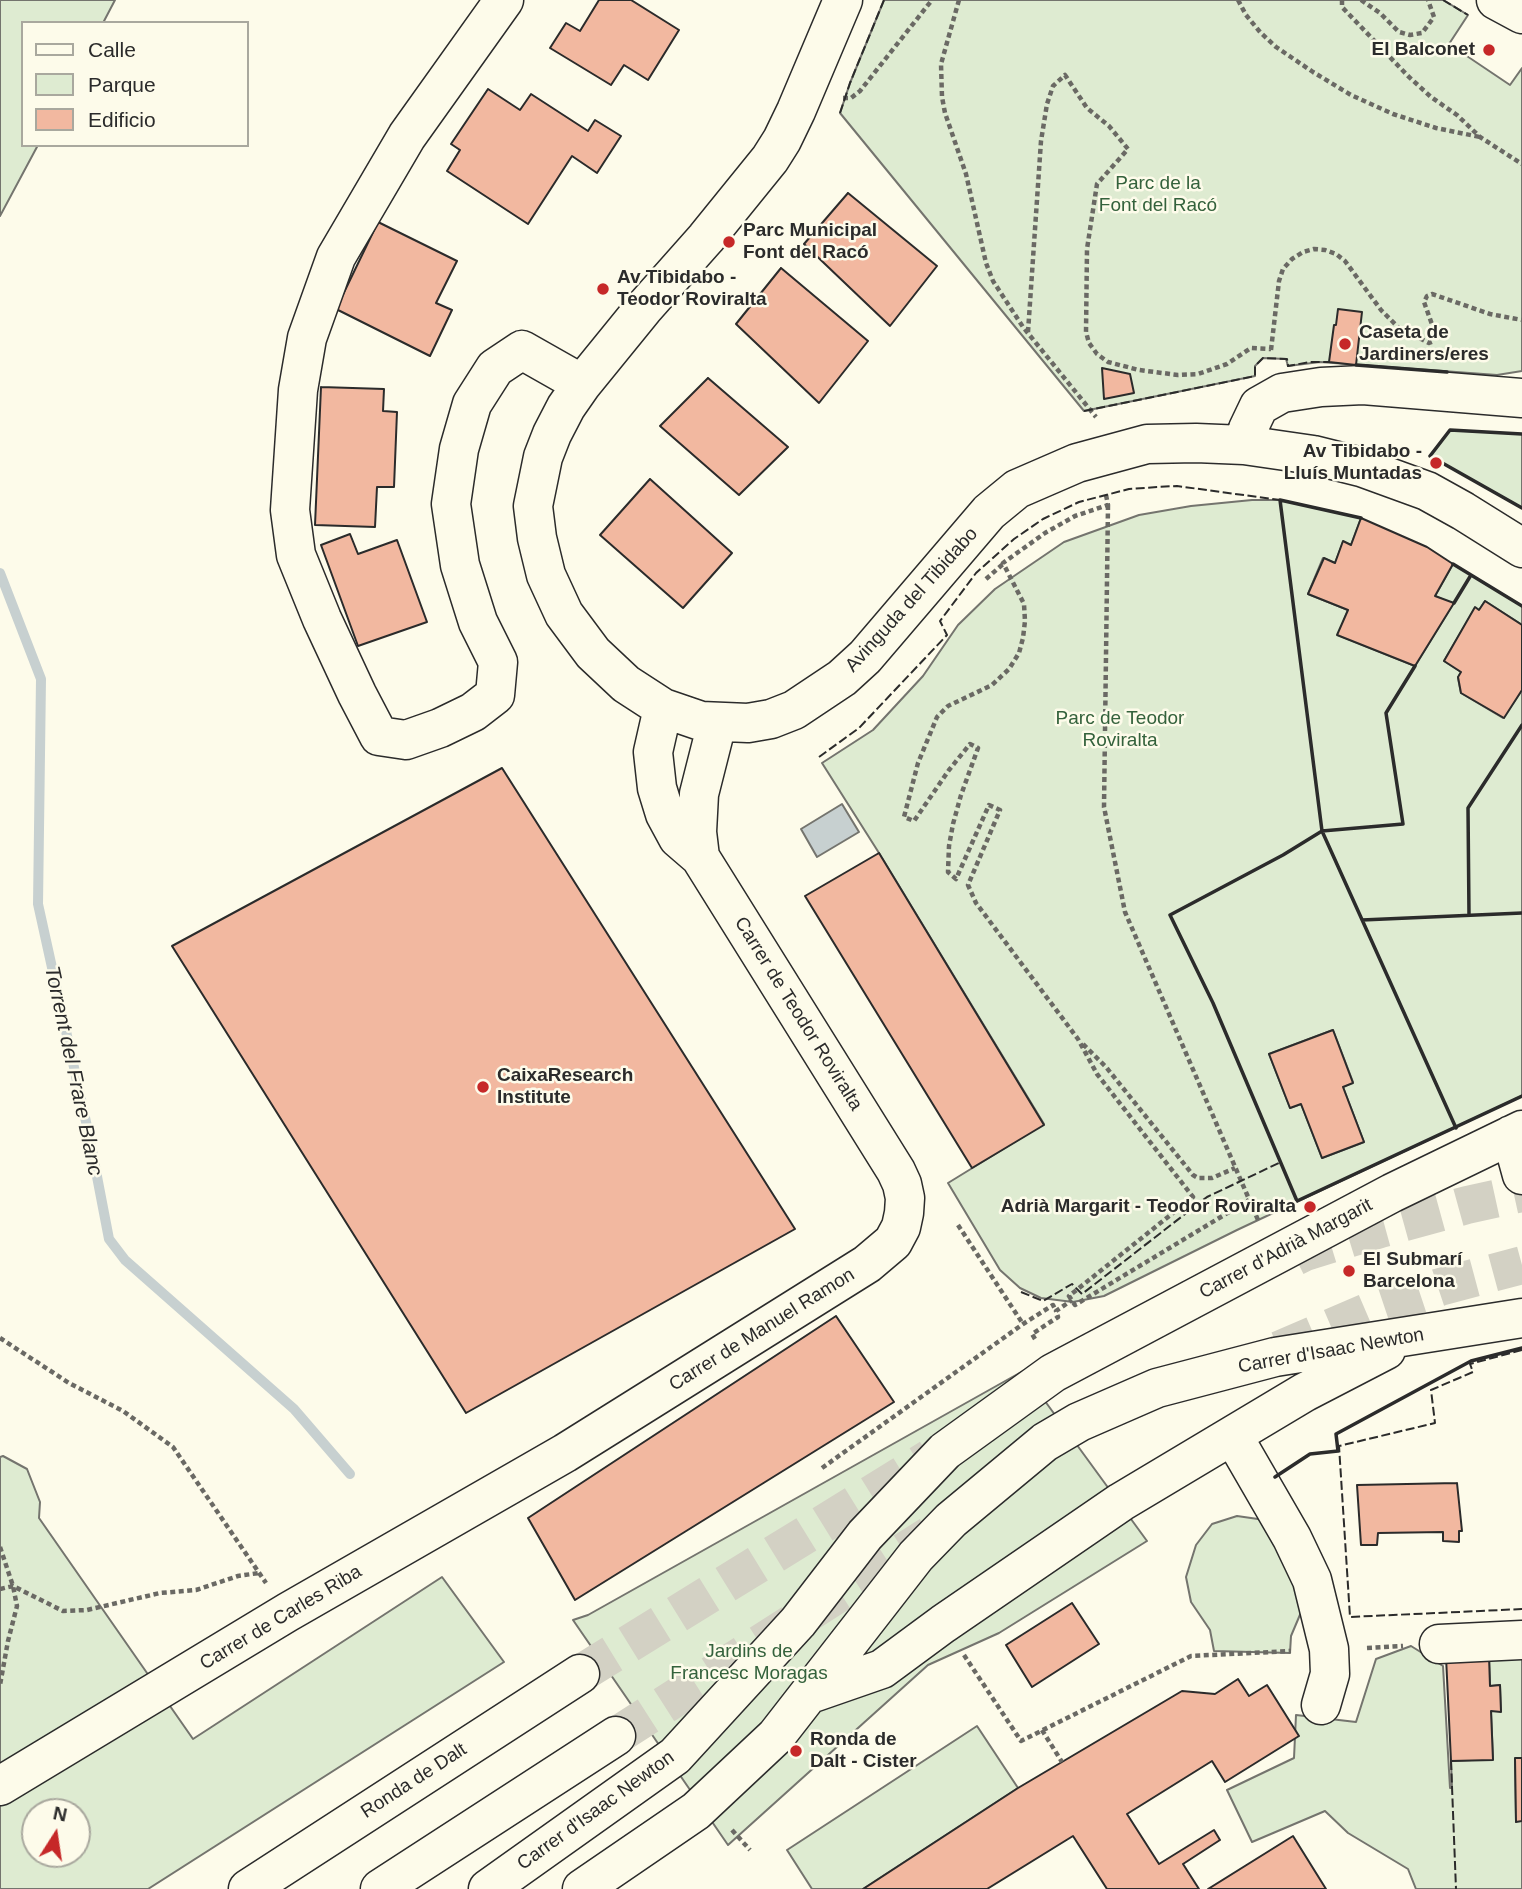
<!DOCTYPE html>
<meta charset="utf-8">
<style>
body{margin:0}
#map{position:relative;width:1522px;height:1889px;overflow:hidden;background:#fdfbea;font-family:Helvetica,sans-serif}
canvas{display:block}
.legend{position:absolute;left:21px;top:21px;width:228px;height:126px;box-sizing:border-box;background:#fdfbea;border:2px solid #a9a89e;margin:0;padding:9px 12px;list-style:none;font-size:21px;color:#2b2b2b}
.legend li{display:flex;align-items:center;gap:14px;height:35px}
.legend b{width:35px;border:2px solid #a9a89e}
.north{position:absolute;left:21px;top:1798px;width:70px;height:70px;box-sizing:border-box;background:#fdfbea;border:2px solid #a9a89e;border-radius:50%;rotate:12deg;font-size:19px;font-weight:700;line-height:28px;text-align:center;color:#2b2b2b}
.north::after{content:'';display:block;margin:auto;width:24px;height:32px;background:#c62828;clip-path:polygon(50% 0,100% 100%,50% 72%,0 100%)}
</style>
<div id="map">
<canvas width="1522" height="1889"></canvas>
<ul class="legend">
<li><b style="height:9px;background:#fdfbea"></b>Calle</li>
<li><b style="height:19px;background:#deebd1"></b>Parque</li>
<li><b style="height:19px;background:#f2b8a0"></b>Edificio</li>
</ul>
<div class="north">N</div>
</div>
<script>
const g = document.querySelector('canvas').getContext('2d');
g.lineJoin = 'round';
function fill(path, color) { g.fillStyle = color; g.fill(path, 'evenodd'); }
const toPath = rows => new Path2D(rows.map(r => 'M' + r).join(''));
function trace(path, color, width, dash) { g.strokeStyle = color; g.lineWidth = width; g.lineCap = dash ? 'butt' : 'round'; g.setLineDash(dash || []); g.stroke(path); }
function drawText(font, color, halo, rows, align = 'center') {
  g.font = font + ' Helvetica,sans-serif'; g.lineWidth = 5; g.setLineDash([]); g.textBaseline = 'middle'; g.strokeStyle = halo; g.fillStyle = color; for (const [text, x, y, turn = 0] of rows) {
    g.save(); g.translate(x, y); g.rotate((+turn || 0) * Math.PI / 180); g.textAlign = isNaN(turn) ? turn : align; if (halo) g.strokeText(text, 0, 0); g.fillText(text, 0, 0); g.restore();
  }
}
const green = toPath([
 [0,0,115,0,103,23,23,23,23,145,38,145,0,216,0,0],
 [884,0,1443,0,1468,15,1449,44,1510,85,1522,68,1522,371,1497,375,1320,362,1288,366,1286,359,1263,358,1255,366,1255,376,1084,411,840,113,850,83,884,0],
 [1450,430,1522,434,1522,508,1430,456,1450,430],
 [1252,500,1280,500,1361,518,1351,545,1343,542,1335,563,1323,558,1308,594,1348,610,1338,635,1415,666,1453,604,1435,596,1453,564,1522,606,1522,625,1485,601,1479,610,1475,608,1444,661,1461,672,1458,678,1461,693,1503,718,1522,690,1522,1096,1237,1230,1104,1296,1073,1302,1041,1298,1020,1288,1000,1270,948,1183,1044,1124,879,853,822,763,873,730,923,676,958,625,995,589,1064,542,1139,515,1191,506,1252,500],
 [1333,1030,1353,1082,1343,1087,1364,1142,1322,1158,1301,1104,1290,1108,1269,1054,1333,1030],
 [1023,1371,1147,1541,999,1633,928,1665,728,1845,573,1620,588,1615,1023,1371],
 [3,1456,27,1469,40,1502,39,1518,193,1739,442,1577,504,1662,148,1889,0,1889,0,1457,3,1456],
 [35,1812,77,1812,77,1854,35,1854,35,1812],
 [1237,1516,1258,1519,1276,1530,1302,1610,1291,1636,1290,1653,1214,1651,1210,1630,1191,1602,1186,1577,1196,1545,1212,1524,1237,1516],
 [1411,1646,1443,1666,1450,1788,1452,1788,1451,1761,1493,1759,1491,1711,1501,1711,1500,1685,1490,1686,1489,1656,1522,1655,1522,1758,1515,1759,1516,1821,1522,1821,1522,1889,1416,1889,1408,1869,1348,1833,1325,1811,1252,1842,1227,1790,1294,1758,1296,1715,1356,1722,1376,1659,1411,1646],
 [977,1726,1018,1788,863,1889,812,1889,787,1850,977,1726]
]);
const water = toPath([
 [842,804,859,832,817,857,801,829,842,804]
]);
const stream = toPath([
 [0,573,41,679,38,904,90,1140,109,1239,125,1260,294,1409,350,1474]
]);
const building = toPath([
 [599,0,631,0,679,30,648,80,624,65,611,85,550,48,566,23,580,31,599,0],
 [488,89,520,110,531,94,588,131,595,120,621,136,597,173,572,156,528,224,447,171,460,150,451,144,488,89],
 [848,193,937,266,890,326,804,244,848,193],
 [378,222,457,261,436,303,452,310,430,356,336,309,378,222],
 [781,268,868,341,819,403,736,324,781,268],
 [1338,309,1362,312,1356,365,1329,362,1334,325,1336,325,1338,309],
 [1102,368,1130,374,1134,393,1104,399,1102,368],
 [708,378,788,447,739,495,660,426,708,378],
 [321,387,384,389,383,411,397,412,394,487,377,487,375,527,315,525,321,387],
 [650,479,732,553,683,608,600,535,650,479],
 [1361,518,1427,547,1453,564,1435,596,1454,603,1415,666,1337,635,1348,610,1308,594,1324,558,1335,563,1343,541,1351,545,1361,518],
 [350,534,358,554,397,540,427,622,358,646,321,545,350,534],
 [1485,601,1522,625,1522,690,1504,718,1461,693,1458,677,1461,672,1444,661,1475,607,1479,610,1485,601],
 [502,768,795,1229,466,1413,172,946,502,768],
 [879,853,1044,1125,972,1168,805,896,879,853],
 [1333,1030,1353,1083,1343,1087,1364,1142,1322,1158,1301,1104,1290,1108,1269,1054,1333,1030],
 [836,1316,894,1402,575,1600,528,1518,836,1316],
 [1457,1483,1462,1531,1459,1531,1459,1542,1443,1541,1443,1532,1378,1533,1377,1545,1361,1545,1357,1485,1457,1483],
 [1072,1603,1099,1644,1032,1687,1006,1645,1072,1603],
 [1489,1656,1490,1686,1500,1685,1501,1712,1491,1711,1493,1760,1451,1761,1446,1657,1489,1656],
 [1238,1679,1249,1696,1267,1685,1299,1736,1225,1782,1212,1761,1127,1814,1159,1864,1214,1830,1220,1840,1183,1864,1199,1889,1107,1889,1073,1836,987,1889,863,1889,1018,1788,1182,1691,1215,1694,1238,1679],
 [1515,1758,1522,1758,1522,1821,1516,1822,1515,1758],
 [1293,1836,1326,1889,1208,1889,1293,1836]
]);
const highwayTunnel = toPath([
 [1295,1257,1305,1252,1380,1229,1467,1205,1522,1193],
 [1279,1350,1377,1308,1440,1287,1522,1265],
 [580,1674,930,1458],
 [616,1736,930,1535]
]);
const path = toPath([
 [959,0,941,64,942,97,945,113,966,174,986,263,993,281,1023,327,1096,417],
 [1238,0,1246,15,1260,32,1276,47,1313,72,1351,95,1393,114,1436,128,1480,137],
 [1342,0,1342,7,1408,76,1431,97,1457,115,1480,137,1522,164],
 [1361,0,1380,13,1399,32,1410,35,1422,33,1434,17,1428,0],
 [843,98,851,98,860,91,932,0],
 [1028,332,1041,141,1047,104,1053,86,1065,75,1087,108,1109,126,1128,149,1097,184,1087,249,1086,332,1089,343,1097,354,1108,362,1139,370,1178,375,1198,374,1227,364,1251,348,1271,349],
 [1271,350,1279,281,1283,269,1292,259,1303,252,1314,249,1325,250,1336,254,1345,261,1381,310,1399,328,1429,343,1434,341,1434,330,1424,302,1427,296,1432,294,1490,314,1522,320],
 [1106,495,1108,505,1075,516,1045,533,1003,563,1024,604,1025,621,1023,638,1019,653,1009,669,992,685,948,706,937,717,918,763,904,817,914,821,949,770,970,744,978,748,961,795,953,824,949,846,948,872,956,879,989,805,1000,810,968,885,976,903,1078,1039,1097,1074,1193,1197,1069,1296,1075,1305,1249,1200],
 [1108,505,1104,807,1125,912,1258,1220],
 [986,579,1003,564],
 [1083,1044,1106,1067,1193,1175,1198,1178,1212,1178,1235,1168],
 [958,1225,1023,1324],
 [0,1338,69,1383,123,1411,173,1447,266,1583],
 [1035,1339,1032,1334,1058,1317,1056,1311,1072,1300],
 [822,1468,1023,1324,1053,1305,1056,1311],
 [0,1547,13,1586,17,1606,8,1641,0,1685],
 [0,1589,13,1586,63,1611,87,1610,160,1593,196,1590,238,1576,259,1573],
 [1367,1648,1403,1646],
 [964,1655,1021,1741,1191,1656,1291,1651],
 [1042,1730,1062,1762],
 [732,1830,750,1850]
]);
const minor = toPath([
 [504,0,407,136,336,257,307,338,298,390,290,510,296,555,322,619,357,694,379,736,406,740,440,728,473,712,495,695,498,662,478,622,460,565,451,504,459,449,472,404,495,368,522,350,582,384],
 [843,0,796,111,782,140,770,159,706,238,643,309,582,384,566,407,552,434,543,457,533,506,537,538,546,575,564,614,593,653,626,684,663,708,701,721,748,723,771,719,794,710,842,678,865,657,989,512,1017,489,1077,463,1147,444,1196,443,1244,445,1313,455,1361,467,1427,491,1463,511,1522,548],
 [1496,0,1522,14],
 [1244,445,1248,429,1259,406,1282,393,1321,387,1363,385,1522,398],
 [700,857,697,832,699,794,717,723],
 [1511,1135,1522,1175],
 [1233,1436,1292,1538,1312,1580,1329,1649,1330,1674,1321,1705],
 [1439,1644,1522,1640],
 [810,1694,882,1669,943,1624,1121,1502,1305,1392,1386,1350],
 [0,1786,288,1612,565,1453,867,1264,893,1242,901,1227,904,1213,905,1198,902,1184,896,1171,700,857,678,838,665,814,657,788,653,752,663,708],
 [488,1889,675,1756,798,1622,865,1535,945,1451,1053,1373,1392,1193,1522,1130],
 [582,1889,696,1811,776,1736,916,1556,951,1520,1045,1442,1079,1422,1157,1388,1275,1357,1522,1318]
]);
const highway = toPath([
 [248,1889,580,1674],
 [380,1889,616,1736]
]);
const fence = toPath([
 [1443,0,1468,15],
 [840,113,850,83,884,0],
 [1084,411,1255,376,1255,366,1263,358,1287,359,1288,366,1310,362,1329,362],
 [819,757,859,728,947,635,940,621,976,573,1014,539,1043,519,1079,502,1129,489,1157,487,1177,486,1280,500],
 [1021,1292,1043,1301,1072,1284,1082,1294,1207,1197,1281,1162],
 [1522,1350,1470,1364,1473,1372,1431,1390,1435,1423,1339,1446,1350,1617,1522,1609],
 [1451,1761,1456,1889]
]);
const wall = toPath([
 [1356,365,1447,372],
 [1522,434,1450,430,1430,456,1522,508],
 [1361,518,1280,500,1322,831,1456,1128],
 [1453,564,1522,606],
 [1454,603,1471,575],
 [1415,666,1386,713,1403,824,1322,831,1283,855,1170,915,1213,1003,1297,1201,1522,1096],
 [1469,915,1468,808,1522,725],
 [1362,920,1522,913],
 [1275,1477,1310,1454,1338,1451,1336,1434,1471,1361,1522,1348]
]);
const markers = [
 [1489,50,7,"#c62828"],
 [729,242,7,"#c62828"],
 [603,289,7,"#c62828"],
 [1345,344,7,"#c62828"],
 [1436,463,7,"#c62828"],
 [483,1087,7,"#c62828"],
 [1310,1207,7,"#c62828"],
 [1349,1271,7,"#c62828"],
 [796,1751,7,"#c62828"]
];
const poiNames = [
 ["El Balconet",1475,50,"right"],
 ["Parc Municipal",743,231],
 ["Font del Racó",743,253],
 ["Av Tibidabo -",617,278],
 ["Teodor Roviralta",617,300],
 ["Caseta de",1359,333],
 ["Jardiners/eres",1359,355],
 ["Av Tibidabo -",1422,452,"right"],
 ["Lluís Muntadas",1422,474,"right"],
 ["CaixaResearch",497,1076],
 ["Institute",497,1098],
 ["Adrià Margarit - Teodor Roviralta",1296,1207,"right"],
 ["El Submarí",1363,1260],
 ["Barcelona",1363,1282],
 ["Ronda de",810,1740],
 ["Dalt - Cister",810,1762]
];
const parkNames = [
 ["Parc de la",1158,184],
 ["Font del Racó",1158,206],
 ["Parc de Teodor",1120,719],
 ["Roviralta",1120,741],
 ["Jardins de",749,1652],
 ["Francesc Moragas",749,1674]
];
const streetNames = [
 ["Avinguda del Tibidabo",912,600,-48],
 ["Carrer de Teodor Roviralta",798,1014,58],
 ["Carrer d'Adrià Margarit",1286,1249,-28],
 ["Carrer de Manuel Ramon",762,1330,-32],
 ["Carrer d'Isaac Newton",1331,1351,-10],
 ["Carrer de Carles Riba",281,1618,-31],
 ["Ronda de Dalt",414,1781,-33],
 ["Carrer d'Isaac Newton",596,1811,-36]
];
const waterNames = [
 ["Torrent del Frare Blanc",73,1071,78]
];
fill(green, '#deebd1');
trace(green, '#74746e', 2);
fill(water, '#c7d0d0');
trace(water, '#74746e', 2);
trace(stream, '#c7d0d0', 10);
fill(building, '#f2b8a0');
trace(building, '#2b2b2b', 2);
trace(highwayTunnel, '#d3d1c4', 38, [38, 19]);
trace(minor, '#2b2b2b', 41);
trace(highway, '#2b2b2b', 41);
trace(path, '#6a6964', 4.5, [5, 3.5]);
trace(minor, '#fdfbea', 38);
trace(highway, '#fdfbea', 38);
trace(fence, '#2b2b2b', 2, [9, 3.5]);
trace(wall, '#2b2b2b', 3.5);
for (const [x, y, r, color] of markers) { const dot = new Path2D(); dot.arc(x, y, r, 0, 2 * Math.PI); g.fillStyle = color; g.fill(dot); trace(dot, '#fdfbea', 2.5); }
drawText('bold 19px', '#2b2b2b', '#fdfbea', poiNames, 'left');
drawText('19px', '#34623c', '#fdfbea', parkNames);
drawText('19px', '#2b2b2b', '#fdfbea', streetNames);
drawText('italic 21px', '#2b2b2b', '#fdfbea', waterNames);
</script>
